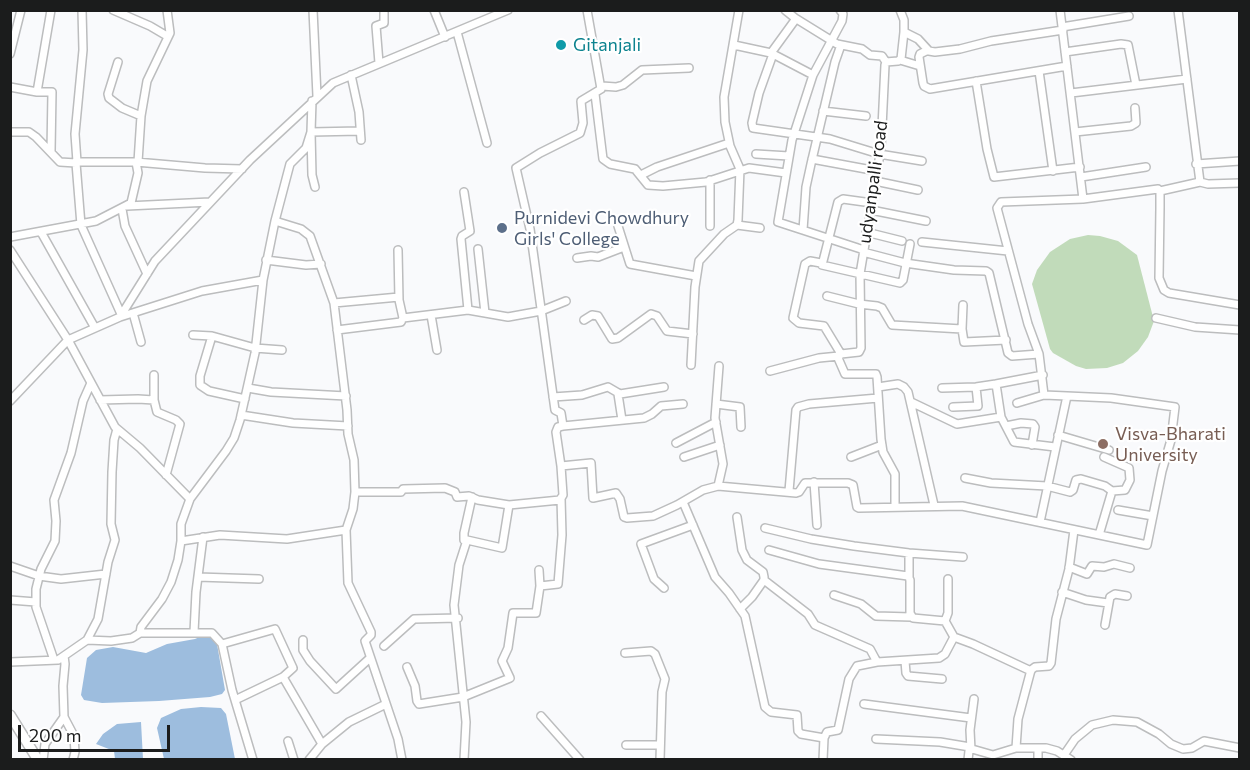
<!DOCTYPE html>
<style>
body{margin:0}
#map{position:relative;width:1250px;height:770px;overflow:hidden;background:#f9fafc;font-family:Commissioner,sans-serif}
canvas{display:block}
.frame{position:absolute;inset:0;border:12px solid #1b1c1c;pointer-events:none}
.scale{position:absolute;left:18px;top:725px;width:152px;height:27px;box-sizing:border-box;border:3px solid #1b1c1c;border-top:0;padding-left:8px;font-size:18px;line-height:21px;white-space:nowrap;color:#1b1c1c;-webkit-text-stroke:4px #fff;paint-order:stroke}
</style>
<div id="map">
<canvas width="1250" height="770"></canvas>
<div class="frame"></div>
<div class="scale">200 m</div>
</div>
<script>
const g = document.querySelector('canvas').getContext('2d');
g.lineJoin = 'round';
function fill(path, color) { g.fillStyle = color; g.fill(path, 'evenodd'); }
const toPath = rows => new Path2D(rows.map(r => 'M' + r).join(''));
function trace(path, color, width, dash) { g.strokeStyle = color; g.lineWidth = width; g.lineCap = dash ? 'butt' : 'round'; g.setLineDash(dash || []); g.stroke(path); }
function drawText(font, color, halo, rows, align = 'center') {
  g.font = font + ' Commissioner,sans-serif'; g.lineWidth = 4.5; g.setLineDash([]); g.textBaseline = 'middle'; g.strokeStyle = halo; g.fillStyle = color; for (const [text, x, y, turn = 0] of rows) {
    g.save(); g.translate(x, y); g.rotate((+turn || 0) * Math.PI / 180); g.textAlign = isNaN(turn) ? turn : align; if (halo) g.strokeText(text, 0, 0); g.fillText(text, 0, 0); g.restore();
  }
}
const green = toPath([
 [1088,235,1100,236,1118,241,1137,255,1154,321,1148,337,1138,351,1123,363,1107,368,1086,369,1076,366,1053,353,1050,349,1032,284,1037,270,1050,252,1070,239]
]);
const water = toPath([
 [204,635,213,636,217,644,225,690,222,694,210,697,159,701,102,703,84,700,81,695,87,658,96,650,113,647,146,653,167,644,195,639],
 [201,707,221,708,226,714,235,759,164,759,157,728,161,718,181,709],
 [141,722,143,759,115,759,114,751,96,744,103,734,117,724]
]);
const minor = toPath([
 [113,10,150,26,167,36],
 [313,10,317,96],
 [434,10,445,37],
 [785,10,795,18,795,20,771,53,813,75,792,140,778,222,864,250],
 [1060,10,1083,199,1001,202,997,208,1028,324,1039,354,1044,395,1067,396],
 [1178,10,1200,182,1208,184,1240,183],
 [795,18,837,44,862,49,870,55,882,56,886,62],
 [1062,27,1129,16],
 [457,32,487,143],
 [904,32,918,39,929,51,935,52,960,49,991,41,1063,30],
 [734,45,771,53],
 [928,50,920,54,919,57,923,83,924,86,930,89,1067,66],
 [1065,52,1121,44,1128,45,1136,85],
 [10,54,21,10],
 [773,54,759,93,752,123,753,128,830,139,879,154,922,161],
 [900,60,920,66],
 [118,62,108,94,109,98,122,108,141,116],
 [379,63,376,26,384,23,384,10],
 [1039,71,1053,171],
 [351,75,359,112,361,140],
 [813,75,842,21,843,14,840,10],
 [976,81,987,149,994,177,1080,167],
 [602,86,616,87,623,85,642,70,689,68],
 [10,87,37,92,52,92,51,151],
 [37,92,51,10],
 [1071,93,1187,79],
 [595,94,603,159,610,164,635,169,648,185,663,186,706,182,749,168,786,173],
 [823,111,866,116],
 [10,132,29,132,36,137,60,162,76,163,81,225,121,314],
 [1075,132,1131,126,1136,123,1135,108],
 [756,154,789,156],
 [812,159,877,171],
 [136,162,205,168,242,169],
 [138,162,141,116,147,81,170,33,167,10],
 [1196,164,1240,161],
 [641,175,657,167,729,143],
 [1081,177,1146,167],
 [710,180,710,226],
 [875,181,918,190],
 [315,187,312,175,311,132,360,131],
 [1160,191,1200,182],
 [464,192,470,231,462,236,461,239,468,310],
 [1083,199,1158,189,1160,191,1160,208,1159,278,1164,290,1169,293,1240,305],
 [872,203,843,199,838,202,822,265,900,283,903,280,910,244],
 [127,206,210,202],
 [122,209,125,226,147,274],
 [871,210,926,221],
 [275,221,301,229,310,236,334,303,347,410,348,434,354,460,355,492],
 [737,225,760,228],
 [618,226,630,264,696,276],
 [803,230,806,187,811,164,835,62,841,45],
 [41,232,95,328],
 [866,232,902,241],
 [10,237,96,221,131,203,138,173,136,162,77,162,75,134,83,50,82,10],
 [922,242,1008,251],
 [478,249,485,313],
 [10,250,68,340,115,427,140,448,190,499,181,524,181,541,220,535,287,539,346,530,353,509,355,492,401,492,403,489,445,488,455,492,457,497,469,496,478,500,509,505,560,500,563,495,561,466,591,463,593,498,616,493,620,499,624,517,627,518,653,516,677,505,703,490,718,486,796,493,799,492,805,483,848,483,853,485,857,507,859,508,962,506,1147,545,1162,471,1171,440,1175,407,1111,398,1067,396,1040,522],
 [398,250,399,300,403,318,468,310,508,317,541,311,566,301],
 [863,252,905,263,954,270,986,271,989,273,1008,353,1012,356,1039,354],
 [577,258,591,256,598,257,624,247],
 [266,260,306,265,321,264],
 [821,263,810,261,805,264,793,318,799,323,824,326,841,354],
 [827,296,859,304,877,306,882,308,892,325,962,329],
 [334,303,399,297],
 [963,305,962,329,964,342,1006,340],
 [133,313,141,342],
 [431,315,437,350],
 [120,317,202,291,263,280],
 [1156,318,1195,327,1240,330],
 [584,320,592,315,598,316,612,339,618,338,651,314,657,316,667,331,693,334],
 [337,330,401,322,403,318],
 [193,335,212,336,255,348,282,350],
 [212,336,200,376,200,385,209,391,245,399],
 [691,365,695,287,699,261,724,234,737,225,738,220,740,169,730,146,725,122,724,97,739,10],
 [770,371,819,358,839,356],
 [154,375,154,400,157,412,176,420,180,424,166,475],
 [878,387,898,384,904,387,908,392,934,505],
 [248,388,271,392,346,396],
 [942,388,976,387,996,384],
 [618,394,622,420],
 [553,397,582,395,608,387,620,394,664,387],
 [100,400,138,399,154,400],
 [10,401,68,340,120,317,155,261,250,160,333,83,508,10],
 [911,402,957,424,1001,417,996,384,1043,375],
 [1017,403,1044,395],
 [716,404,740,407,741,427],
 [953,407,978,406,976,387],
 [241,415,293,423,348,426],
 [1001,417,1014,442,1055,447],
 [563,426,644,418,652,414,661,406,683,404],
 [1006,426,1021,423,1033,424,1035,427,1032,445],
 [1058,435,1109,450],
 [676,443,716,422],
 [684,457,720,445],
 [851,457,882,445],
 [561,466,556,432,558,427,563,426,561,413,555,410,530,229,516,168,540,153,580,133,583,123,581,101,601,89,587,10],
 [965,478,991,483,1047,486,1070,492,1073,490,1076,480,1081,479,1105,486,1112,491,1125,490,1130,480,1129,468,1104,457],
 [814,482,817,525],
 [718,486,723,464,715,418,719,366],
 [789,491,796,410,798,407,809,404,878,398],
 [190,499,226,451,234,438,240,420,255,353,263,280,275,221,290,164,306,148,311,132,312,101],
 [683,502,715,577,729,593,745,616,765,707,771,712,797,715,798,731,801,734,824,738,823,760],
 [895,507,895,474,883,452,881,439,877,377,876,374,845,374,838,358,841,354,859,352,861,348,860,274,881,148,885,65,886,62,898,61,901,59,904,32,904,20,900,10],
 [1118,510,1153,516],
 [737,517,742,550,747,560,763,572,764,577,764,580,752,597,740,609],
 [765,528,811,539,854,546,909,553,963,557],
 [346,530,348,583,371,632,371,635,365,641,398,739,402,760],
 [1099,535,1112,491],
 [467,540,464,540,464,533,472,497],
 [769,550,819,564,908,576,910,580,910,613,913,618,945,621,954,637,973,644,1031,671],
 [10,566,39,576,61,579,106,574],
 [1069,567,1087,574,1092,566,1104,567,1114,564,1130,568],
 [539,570,540,586],
 [198,577,259,579],
 [909,577,909,553],
 [764,580,808,614,815,625,870,649,877,662],
 [664,588,654,579,641,544,693,525],
 [1062,592,1086,600,1108,603],
 [834,595,861,604,876,616,911,617],
 [10,600,36,602],
 [945,621,948,613,948,579],
 [1105,625,1110,597,1115,594,1127,596],
 [194,632,196,592,203,537],
 [140,633,212,633,222,644,232,690,253,760],
 [87,640,98,619,108,562,115,540,111,524,112,472,114,440,117,429],
 [303,640,303,650,310,661,336,689,370,658],
 [222,644,275,629,293,668,283,677,235,700],
 [384,646,414,619,458,618],
 [625,653,651,651,655,654,665,679,662,692,660,760],
 [64,656,65,664,63,686,64,717,74,736,75,752,73,760],
 [54,660,36,607,36,589,41,569,55,541,56,521,54,500,71,453,83,401,91,383],
 [905,661,906,673,908,676,942,679],
 [10,662,58,660,87,640,111,641,132,638,140,633,141,627,162,599,171,582,178,560,181,541],
 [407,667,415,686,417,701,419,704,463,697,510,678,502,661,508,648,513,613,536,613,540,586,558,584,562,535,561,498],
 [283,677,322,744],
 [864,704,971,718],
 [541,716,580,760],
 [824,738,827,732,838,730,849,679,857,666,877,662,939,658,945,654,954,637],
 [876,739,940,742,970,747],
 [288,741,294,760],
 [626,745,660,745],
 [971,750,970,730,974,699],
 [1064,755,1075,739,1092,725,1113,720,1137,722,1159,734,1171,744,1183,749,1192,748,1204,741,1240,748],
 [43,760,45,744,64,717],
 [309,760,322,744,349,722,386,704],
 [464,760,466,722,454,605,459,565,467,540,502,548,509,505],
 [968,760,969,751,972,749,993,755,1016,748],
 [1038,760,1038,748],
 [1071,760,1057,751,1046,748,1016,748,1018,719,1031,670,1035,667,1049,666,1051,663,1056,619,1069,569,1074,530]
]);
const major = toPath([
 [10,715,38,760]
]);
const markers = [
 [561,45,6,"#0f9aa8"],
 [502,228,6,"#5c6f8a"],
 [1103,444,6,"#8d6e63"]
];
const cultureNames = [
 ["Gitanjali",573,45]
];
const streetNames = [
 ["udyanpalli road",873,182,-82]
];
const serviceNames = [
 ["Purnidevi Chowdhury",514,218],
 ["Girls' College",514,239]
];
const educationNames = [
 ["Visva-Bharati",1115,434],
 ["University",1115,455]
];
fill(green, '#c1dbba');
fill(water, '#9dbdde');
trace(minor, '#bcbdbe', 10);
trace(major, '#bcbdbe', 12);
trace(minor, '#fff', 7);
trace(major, '#fff', 9);
for (const [x, y, r, color] of markers) { const dot = new Path2D(); dot.arc(x, y, r, 0, 2 * Math.PI); g.fillStyle = color; g.fill(dot); trace(dot, '#fff', 2); }
drawText('18px', '#0d838f', '#fff', cultureNames, 'left');
drawText('18px', '#1b1c1c', '#fff', streetNames);
drawText('18px', '#4e5e75', '#fff', serviceNames, 'left');
drawText('18px', '#785e54', '#fff', educationNames, 'left');
</script>
